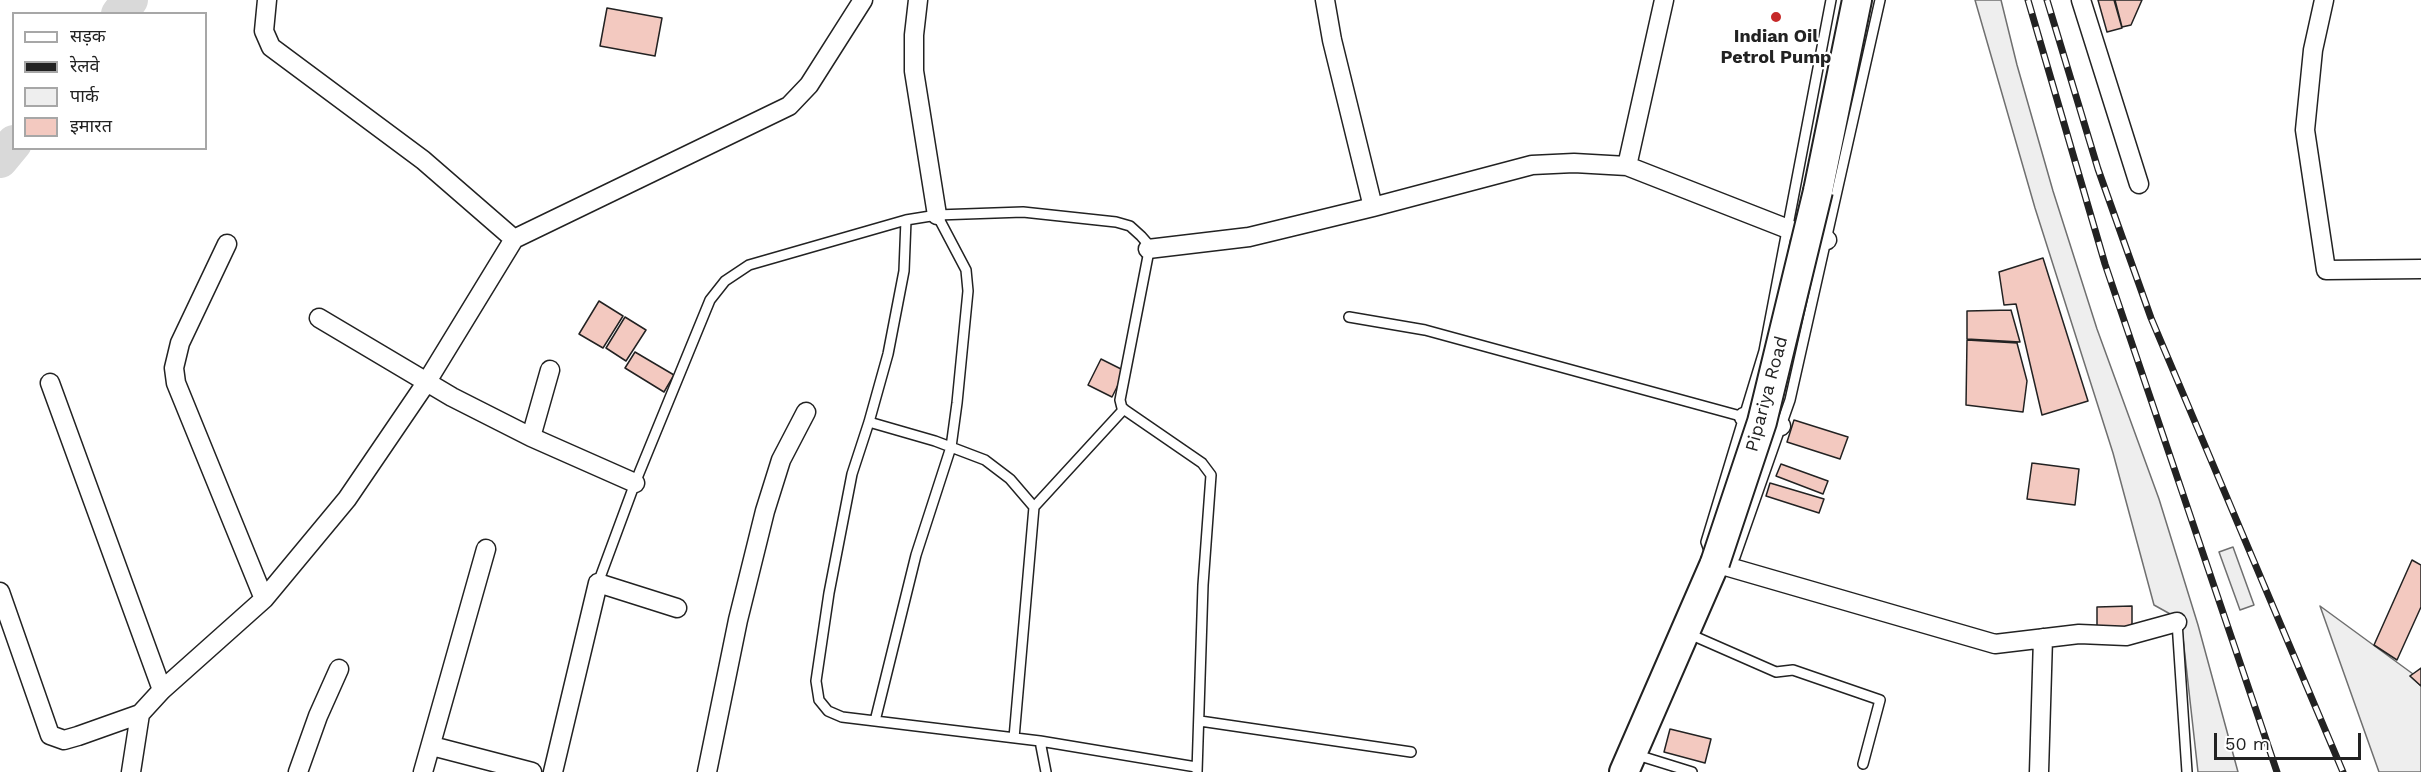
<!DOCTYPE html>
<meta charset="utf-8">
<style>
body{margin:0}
#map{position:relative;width:2421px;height:772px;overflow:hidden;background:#fff;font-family:"Work Sans","Noto Sans Devanagari",sans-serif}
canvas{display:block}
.legend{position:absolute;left:12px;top:12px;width:195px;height:138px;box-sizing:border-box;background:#fff;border:2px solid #a7a7a7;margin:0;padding:8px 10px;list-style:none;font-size:18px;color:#222}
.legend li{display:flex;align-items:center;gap:12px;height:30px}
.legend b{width:30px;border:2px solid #a7a7a7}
.scale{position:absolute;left:2214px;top:733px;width:147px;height:27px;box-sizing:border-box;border:3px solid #222;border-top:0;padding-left:8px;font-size:18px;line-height:21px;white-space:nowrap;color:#222;-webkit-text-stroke:4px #fff;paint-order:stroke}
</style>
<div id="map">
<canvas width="2421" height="772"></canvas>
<ul class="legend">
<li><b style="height:8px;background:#fff"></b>सड़क</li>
<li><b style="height:8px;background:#222"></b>रेलवे</li>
<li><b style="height:16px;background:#eee"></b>पार्क</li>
<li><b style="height:16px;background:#f3c9c0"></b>इमारत</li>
</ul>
<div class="scale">50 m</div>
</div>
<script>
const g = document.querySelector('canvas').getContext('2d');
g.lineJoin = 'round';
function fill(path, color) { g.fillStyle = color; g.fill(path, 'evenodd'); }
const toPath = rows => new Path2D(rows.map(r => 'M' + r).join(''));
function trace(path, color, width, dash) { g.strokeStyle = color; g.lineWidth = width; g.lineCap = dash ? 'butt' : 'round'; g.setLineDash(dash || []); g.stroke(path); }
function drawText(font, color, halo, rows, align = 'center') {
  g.font = font + ' "Work Sans",sans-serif'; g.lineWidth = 4.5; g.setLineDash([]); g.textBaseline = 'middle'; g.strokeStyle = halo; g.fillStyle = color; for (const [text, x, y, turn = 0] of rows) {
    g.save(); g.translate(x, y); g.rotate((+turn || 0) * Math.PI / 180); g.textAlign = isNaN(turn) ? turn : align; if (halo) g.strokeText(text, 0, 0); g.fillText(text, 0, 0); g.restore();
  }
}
const green = toPath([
 [1975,0,2001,0,2017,65,2053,191,2097,329,2159,499,2198,625,2238,772,2198,772,2181,620,2154,605,2113,453,2035,208,1975,0],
 [2233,547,2254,605,2240,610,2219,552,2233,547],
 [2320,606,2413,674,2410,676,2421,686,2421,772,2379,772,2320,606]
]);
const river = toPath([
 [119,14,130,0],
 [0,160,14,143]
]);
const building = toPath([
 [2098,0,2114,0,2122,28,2107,32,2098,0],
 [2115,0,2142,0,2131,25,2122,27,2115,0],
 [607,8,662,18,655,56,600,46,607,8],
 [2043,258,2088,401,2042,415,2016,304,2004,305,1999,272,2043,258],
 [599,301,623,316,603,348,579,334,599,301],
 [2011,310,2020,342,1967,339,1967,311,2011,310],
 [625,317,646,330,626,361,606,348,625,317],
 [1967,340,2017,343,2027,381,2023,412,1966,405,1967,340],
 [635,352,674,375,664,392,625,368,635,352],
 [1101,359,1125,371,1112,397,1088,385,1101,359],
 [1794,420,1848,437,1840,459,1787,442,1794,420],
 [2032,463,2079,469,2075,505,2027,499,2032,463],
 [1781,464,1828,481,1823,494,1776,476,1781,464],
 [1770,483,1824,499,1819,513,1766,496,1770,483],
 [2412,560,2421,565,2421,607,2397,660,2374,645,2412,560],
 [2132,606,2132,629,2097,630,2097,607,2132,606],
 [2421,668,2421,686,2410,676,2421,668],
 [1670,729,1711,739,1705,763,1664,752,1670,729]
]);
const service = toPath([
 [906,220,904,271,888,354,869,422,852,474,829,593,816,681,819,700,828,711,842,717,1040,741,1196,767],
 [1349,317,1425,330,1744,417],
 [869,422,935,441,985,460,1010,479,1034,507,1014,738],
 [1034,507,1124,409],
 [1710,553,1706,542,1764,351,1831,0],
 [1720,562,1735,557,1790,400,1880,0],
 [598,583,635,483,710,300,725,281,749,265,906,220,937,215,1023,212,1116,222,1130,226,1141,236,1148,244,1148,256,1120,400,1122,408,1202,463,1211,475,1203,585,1197,772],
 [2177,622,2187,772],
 [1687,633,1776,672,1793,670,1880,700,1863,764],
 [875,721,916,555,951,447,957,403,968,291,966,270,937,215],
 [1200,721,1411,752],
 [1040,741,1046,772],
 [1634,754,1692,772]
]);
const minor = toPath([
 [267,0,264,31,271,47,423,160,514,239],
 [918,0,914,35,914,71,937,215],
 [1325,0,1332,40,1373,207],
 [2081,0,2139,184],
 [2324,0,2313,50,2305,130,2326,270,2421,269],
 [1627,166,1664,0],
 [227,244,180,343,174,368,176,383,264,599],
 [1148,249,1249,237,1373,207,1532,165,1574,163,1627,166,1788,229,1827,240],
 [319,318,452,397,531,437,635,483],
 [50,383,162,690],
 [1744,417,1781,426],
 [531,437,550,370],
 [1715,563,1995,644,2079,634,2126,636,2177,622],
 [0,592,50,735,64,740,78,736,140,714],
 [432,746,532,772],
 [131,772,140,714,162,690,264,599,347,499,426,383,514,239,789,106,809,85,863,0],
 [298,772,318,716,339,669],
 [423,772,486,549],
 [553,772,598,583,677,608],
 [707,772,738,620,765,511,781,460,806,412],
 [2039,772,2043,638]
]);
const primary = toPath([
 [1818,191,1857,0],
 [1624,772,1715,563]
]);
const rail = toPath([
 [2028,0,2105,264,2277,772],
 [2047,0,2098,169,2151,318,2343,772]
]);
const primaryBridge = toPath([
 [1715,563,1762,422,1818,191]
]);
const markers = [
 [1776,17,6,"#c62828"]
];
const poiNames = [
 ["Indian Oil",1776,37],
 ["Petrol Pump",1776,58]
];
const streetNames = [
 ["Pipariya Road",1767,394,-75]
];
fill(green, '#eee');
trace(green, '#6f6f6f', 1.5);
trace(river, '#d9d9d9', 36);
fill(building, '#f3c9c0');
trace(building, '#222', 1.5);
trace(service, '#222', 12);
trace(minor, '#222', 21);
trace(primary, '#222', 32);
trace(service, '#fff', 9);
trace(minor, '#fff', 18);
trace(primary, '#fff', 28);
trace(rail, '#222', 7);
trace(rail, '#fff', 4.5, [14]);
trace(primaryBridge, '#222', 32, []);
trace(primaryBridge, '#fff', 28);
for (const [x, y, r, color] of markers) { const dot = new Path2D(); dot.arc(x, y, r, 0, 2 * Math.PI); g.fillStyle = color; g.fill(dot); trace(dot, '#fff', 2); }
drawText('bold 18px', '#222', '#fff', poiNames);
drawText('18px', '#222', '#fff', streetNames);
</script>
